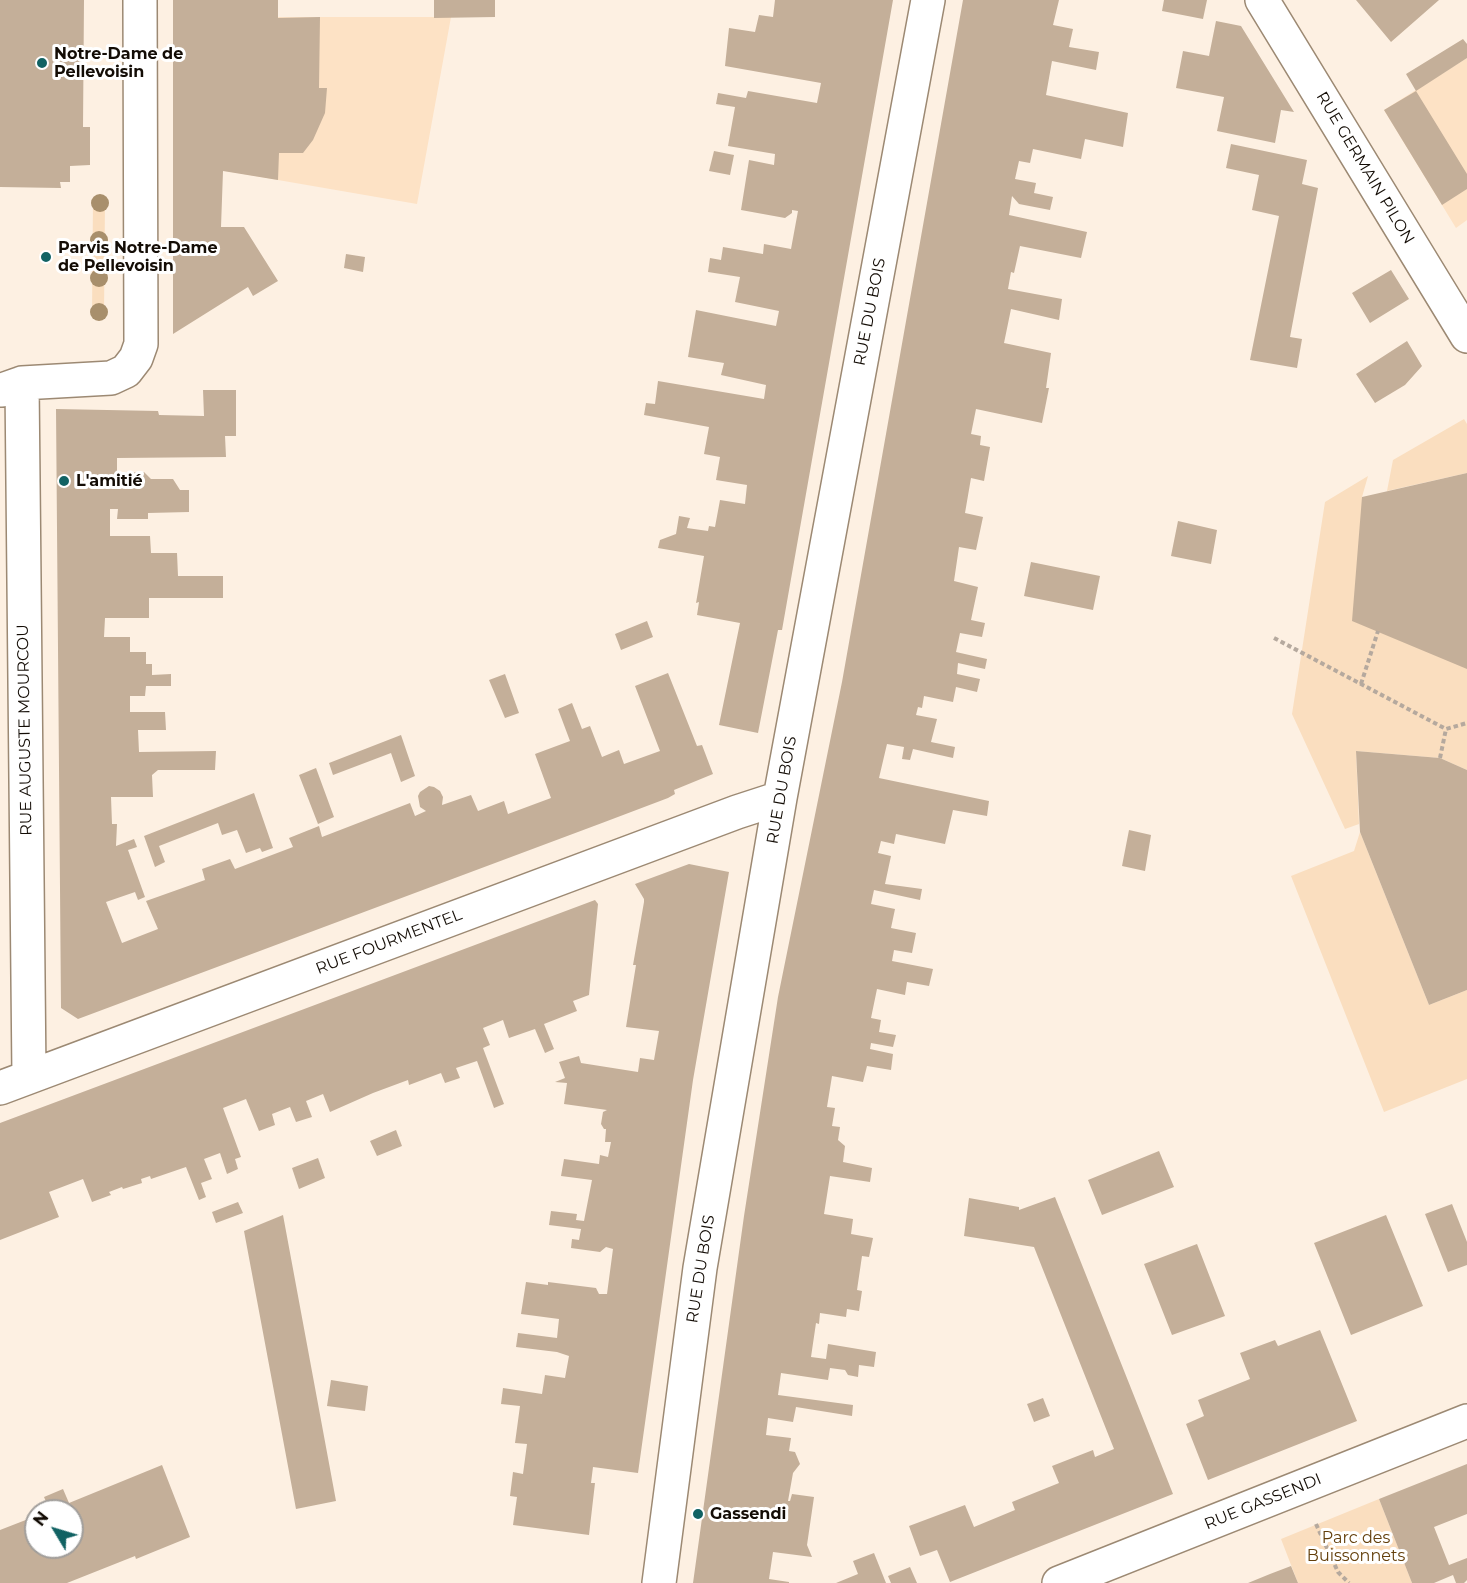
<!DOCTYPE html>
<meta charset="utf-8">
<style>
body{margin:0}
#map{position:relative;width:1467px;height:1583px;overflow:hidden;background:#fdf0e2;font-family:Montserrat,sans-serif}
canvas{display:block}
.north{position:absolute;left:24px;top:1499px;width:60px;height:60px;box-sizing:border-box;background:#fff;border:2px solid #a19e9b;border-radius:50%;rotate:308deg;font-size:16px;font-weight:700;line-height:24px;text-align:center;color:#130c05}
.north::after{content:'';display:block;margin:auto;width:21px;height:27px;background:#116263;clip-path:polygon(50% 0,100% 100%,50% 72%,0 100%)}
</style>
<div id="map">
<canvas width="1467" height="1583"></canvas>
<div class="north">N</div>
</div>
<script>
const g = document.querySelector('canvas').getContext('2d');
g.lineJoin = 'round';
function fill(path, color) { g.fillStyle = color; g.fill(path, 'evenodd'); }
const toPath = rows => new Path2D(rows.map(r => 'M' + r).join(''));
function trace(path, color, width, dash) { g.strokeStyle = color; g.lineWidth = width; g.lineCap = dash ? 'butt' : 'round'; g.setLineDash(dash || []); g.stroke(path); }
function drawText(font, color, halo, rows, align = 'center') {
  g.font = font + ' Montserrat,sans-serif'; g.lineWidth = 6; g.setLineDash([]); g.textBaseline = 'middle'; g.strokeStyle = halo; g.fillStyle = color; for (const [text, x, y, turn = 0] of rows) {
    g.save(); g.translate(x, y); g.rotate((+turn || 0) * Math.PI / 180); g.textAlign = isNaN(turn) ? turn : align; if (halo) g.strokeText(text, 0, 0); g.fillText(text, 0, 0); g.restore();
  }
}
const built = toPath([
 [173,17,451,17,417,204,220,170,173,192],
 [1467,58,1467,220,1456,228,1384,110]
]);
const green = toPath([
 [93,199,105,200,104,316,92,316],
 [1464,419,1467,424,1467,473,1387,491,1393,460],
 [1368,476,1362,497,1467,668,1467,770,1440,758,1356,751,1359,824,1345,829,1292,714,1325,502],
 [1360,832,1429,1005,1467,990,1467,1079,1384,1112,1291,876,1354,851],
 [1379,1499,1412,1583,1298,1583,1281,1539]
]);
const building = toPath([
 [0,0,84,0,83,127,90,127,90,165,70,166,70,182,60,182,61,188,0,187],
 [173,0,278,0,278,18,320,17,319,88,327,88,325,113,313,140,303,153,279,153,278,180,223,171,221,227,244,227,278,281,253,296,248,287,173,334],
 [434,0,495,0,495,17,434,18],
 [775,0,893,0,782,630,778,630,758,733,719,725,740,623,697,615,699,602,696,603,704,556,658,548,660,540,676,534,679,516,690,518,687,528,708,531,709,526,715,527,720,500,745,504,747,485,716,480,720,457,704,454,709,427,644,415,646,403,655,404,658,381,764,399,766,385,721,375,724,363,688,357,696,310,776,326,779,311,735,302,740,277,708,272,710,258,721,260,723,247,763,254,764,244,791,249,798,211,792,210,792,213,785,218,741,210,749,160,774,165,775,154,728,146,735,107,716,104,718,93,746,98,748,91,817,103,821,83,725,66,729,28,755,32,759,15,773,17],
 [963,0,1059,0,1053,25,1073,29,1069,47,1099,52,1096,70,1052,61,1046,95,1128,113,1123,147,1085,139,1081,159,1033,149,1030,163,1019,161,1015,179,1036,183,1034,193,1053,197,1050,210,1019,204,1012,196,1009,215,1087,232,1081,258,1020,246,1014,273,1011,272,1008,289,1062,299,1059,320,1011,309,1004,343,1051,353,1046,388,1049,388,1042,423,976,409,971,434,981,436,980,445,990,447,984,481,971,478,965,513,983,517,976,550,959,547,954,581,978,587,971,620,985,623,982,637,960,633,956,652,987,659,985,669,958,663,957,674,980,679,977,692,956,687,953,702,924,696,922,708,918,707,916,715,937,719,931,742,955,747,953,758,913,749,910,760,902,759,904,747,887,744,879,778,989,801,987,816,953,810,945,844,896,834,894,844,881,841,878,853,891,856,885,884,922,889,920,900,874,890,871,904,895,909,891,928,916,933,912,953,894,950,892,961,933,969,929,986,907,982,905,995,877,989,871,1018,881,1020,879,1032,896,1035,893,1047,871,1043,870,1049,893,1054,891,1070,867,1066,863,1082,832,1076,827,1107,835,1108,832,1126,840,1127,838,1140,845,1146,843,1162,872,1168,870,1182,830,1176,824,1214,853,1219,851,1234,873,1238,869,1257,862,1256,857,1290,862,1291,859,1311,847,1309,846,1317,820,1313,819,1324,816,1323,811,1357,826,1359,828,1344,876,1352,874,1367,859,1365,858,1377,848,1375,845,1370,830,1368,828,1380,781,1373,778,1395,853,1405,852,1416,796,1407,793,1422,768,1418,766,1435,791,1438,789,1451,795,1452,800,1464,793,1473,788,1501,790,1501,792,1494,814,1497,807,1545,812,1557,773,1552,769,1579,789,1582,789,1583,693,1583,744,1216,778,997,842,682],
 [1164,0,1207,0,1203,19,1162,11],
 [1356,0,1439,0,1391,42],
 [1216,21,1241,26,1294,112,1281,110,1275,143,1217,131,1224,97,1176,88,1183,51,1209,56],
 [1463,39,1467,44,1467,58,1416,91,1406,74],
 [1416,91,1467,174,1467,189,1442,205,1384,110],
 [1231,144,1307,160,1302,184,1318,188,1290,337,1302,339,1297,368,1250,360,1279,216,1252,210,1259,175,1226,168],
 [714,151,734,155,730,175,709,171],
 [346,254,365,257,363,272,344,268],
 [1391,270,1409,299,1370,323,1352,293],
 [1407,341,1422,366,1405,385,1375,403,1356,374],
 [203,390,236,390,236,436,225,436,226,457,117,458,117,473,144,472,151,479,173,479,180,490,189,490,189,512,148,513,148,519,117,519,118,509,110,509,110,536,150,536,151,553,177,553,178,576,223,576,223,598,149,598,149,618,105,618,104,637,130,637,130,652,146,652,146,664,152,664,152,675,171,674,171,686,146,686,145,696,130,696,130,712,165,712,166,730,138,730,139,752,216,751,215,770,158,770,152,775,153,797,111,797,112,824,117,824,116,846,134,839,137,847,128,850,145,897,138,900,135,892,106,902,122,943,158,929,146,901,205,880,202,869,230,859,235,869,293,847,289,838,319,826,322,837,410,803,415,816,426,811,420,807,418,796,420,792,429,786,434,787,440,791,443,797,442,805,471,795,478,811,504,801,508,814,551,798,535,754,570,741,558,709,572,703,582,729,590,726,602,757,619,750,624,764,660,751,635,686,668,673,697,746,702,745,713,774,674,790,675,794,668,798,602,823,78,1019,61,1008,56,409,158,411,159,415,204,416],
 [1467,473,1467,669,1352,621,1362,497],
 [1178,521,1217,530,1211,564,1171,556],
 [1031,562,1100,576,1093,610,1024,596],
 [647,621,653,637,621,650,615,634],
 [505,674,519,713,505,718,489,680],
 [401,735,415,776,401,782,391,753,333,775,329,763],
 [1356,751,1440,758,1467,770,1467,990,1429,1005,1360,832],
 [316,768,334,817,318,824,299,775],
 [254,793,273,848,262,852,260,848,246,853,237,830,222,835,218,823,159,846,165,862,155,867,144,836],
 [1129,830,1151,835,1145,871,1122,866],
 [689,864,729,872,693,1080,638,1473,593,1467,591,1483,595,1483,589,1535,513,1525,517,1497,510,1496,513,1472,523,1474,527,1444,515,1443,520,1406,501,1404,503,1388,542,1394,545,1375,565,1378,569,1356,557,1352,516,1347,518,1333,557,1338,559,1319,521,1314,526,1282,548,1285,548,1282,596,1288,599,1294,607,1294,613,1249,606,1247,600,1252,571,1248,572,1239,579,1240,581,1229,549,1225,551,1211,577,1214,576,1220,584,1221,592,1180,561,1176,564,1159,599,1164,600,1155,608,1157,611,1142,605,1142,606,1129,604,1129,601,1124,603,1112,607,1110,564,1104,567,1083,555,1082,565,1078,559,1062,579,1056,581,1063,638,1072,640,1058,654,1060,659,1031,626,1027,636,965,633,965,644,902,644,899,635,884],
 [595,900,598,904,589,995,573,1001,577,1011,544,1024,554,1049,545,1053,535,1029,509,1038,503,1020,483,1028,490,1045,483,1048,504,1104,494,1108,477,1061,456,1068,460,1078,445,1083,441,1073,409,1085,408,1080,373,1093,330,1112,323,1094,306,1101,312,1117,296,1122,290,1107,272,1114,275,1125,259,1131,246,1099,223,1108,241,1157,235,1159,238,1169,227,1174,220,1153,204,1159,212,1179,201,1183,206,1197,199,1200,186,1167,151,1179,150,1176,141,1179,142,1183,123,1189,122,1187,109,1192,111,1195,92,1202,83,1179,49,1192,59,1217,0,1240,0,1123],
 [396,1130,402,1146,377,1156,370,1141],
 [1159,1151,1174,1187,1102,1215,1088,1180],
 [318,1158,325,1178,299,1189,292,1168],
 [1055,1197,1173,1494,950,1582,937,1550,920,1556,909,1526,965,1505,974,1527,1015,1510,1012,1502,1059,1483,1052,1466,1093,1450,1095,1457,1114,1449,1034,1247,964,1236,969,1198,1019,1207,1019,1210],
 [238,1202,243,1213,216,1223,212,1212],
 [1452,1204,1467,1242,1467,1265,1448,1272,1425,1214],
 [283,1215,336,1501,296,1509,244,1231],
 [1386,1215,1423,1306,1351,1335,1314,1243],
 [1197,1244,1225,1316,1172,1335,1144,1264],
 [1320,1330,1357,1421,1208,1480,1186,1424,1204,1416,1198,1400,1250,1379,1240,1353,1275,1340,1278,1346],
 [331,1380,368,1386,365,1411,327,1406],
 [1043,1398,1050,1416,1034,1422,1027,1404],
 [1467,1464,1467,1514,1434,1527,1449,1565,1467,1558,1467,1580,1464,1583,1456,1583,1453,1575,1434,1583,1412,1583,1379,1499],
 [162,1465,190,1537,136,1559,135,1556,67,1583,0,1583,0,1530,36,1516,36,1547,72,1547,72,1511,50,1511,44,1497,63,1489,69,1503],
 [874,1553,886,1583,836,1583,858,1574,853,1561],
 [1291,1566,1298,1583,1248,1583,1270,1574],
 [910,1567,917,1583,891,1583,888,1576]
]);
const path = toPath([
 [1274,638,1446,729,1467,723],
 [1361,684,1378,631],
 [1440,758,1446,729],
 [1316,1524,1338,1572,1349,1583]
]);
const minor = toPath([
 [1262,0,1467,336],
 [22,383,29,1077],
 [2,390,22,383,111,378,126,371,136,358,141,344,140,0],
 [0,1088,737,812,780,798],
 [659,1583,700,1268,780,798,928,0],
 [1059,1583,1467,1421]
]);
const trees = [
 [100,203],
 [99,240],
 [99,278],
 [99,312]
];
const markers = [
 [42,63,6,"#116263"],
 [46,257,6,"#116263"],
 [64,481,6,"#116263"],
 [698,1514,6,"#116263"]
];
const poiNames = [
 ["Notre-Dame de",54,54],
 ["Pellevoisin",54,72],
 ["Parvis Notre-Dame",58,248],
 ["de Pellevoisin",58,266],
 ["L'amitié",76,481],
 ["Gassendi",710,1514]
];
const streetNames = [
 ["RUE GERMAIN PILON",1365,168,59],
 ["RUE DU BOIS",870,312,-79],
 ["RUE AUGUSTE MOURCOU",25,730,-91],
 ["RUE DU BOIS",782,790,-80],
 ["RUE FOURMENTEL",389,942,-21],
 ["RUE DU BOIS",701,1269,-81],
 ["RUE GASSENDI",1263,1502,-22]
];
const parkNames = [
 ["Parc des",1356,1538],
 ["Buissonnets",1356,1556]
];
fill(built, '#fde2c5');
fill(green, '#fadebf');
fill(building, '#c4af99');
trace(minor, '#9c8973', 36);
trace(path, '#b5a99e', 4, [4.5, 3]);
trace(minor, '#fff', 33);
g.fillStyle = '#a88f6c';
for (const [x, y] of trees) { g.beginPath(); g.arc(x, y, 9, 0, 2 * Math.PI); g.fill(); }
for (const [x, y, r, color] of markers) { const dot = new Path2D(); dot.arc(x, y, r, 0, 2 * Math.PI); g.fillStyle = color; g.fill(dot); trace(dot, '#fff', 2); }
drawText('bold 16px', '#130c05', '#fff', poiNames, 'left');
drawText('16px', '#130c05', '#fff', streetNames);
drawText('16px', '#633f0b', '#fff', parkNames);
</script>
